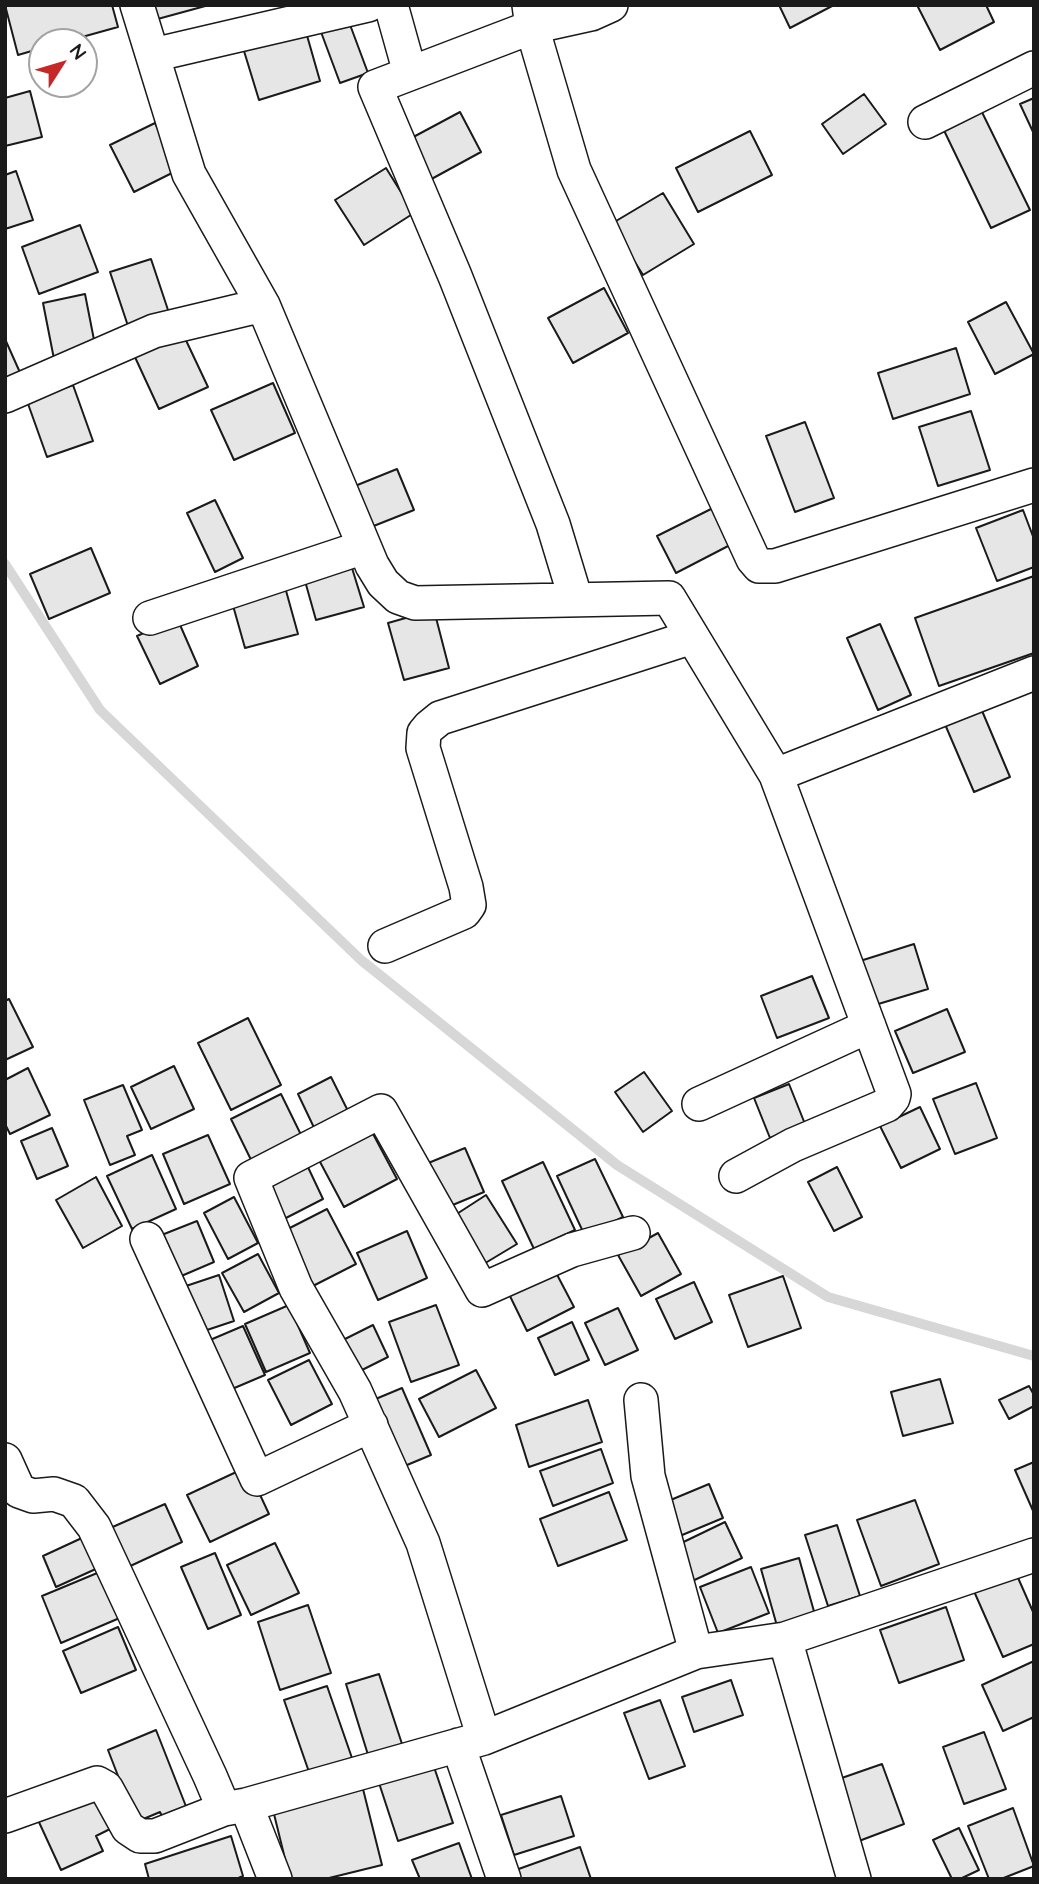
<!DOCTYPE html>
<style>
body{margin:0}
#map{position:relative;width:1039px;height:1884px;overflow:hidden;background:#fff;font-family:Quicksand,sans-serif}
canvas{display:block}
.frame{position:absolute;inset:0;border:7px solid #1a1a1a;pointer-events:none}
.north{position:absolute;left:28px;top:28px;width:70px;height:70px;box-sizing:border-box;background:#fff;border:2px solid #a3a3a3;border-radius:50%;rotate:53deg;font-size:19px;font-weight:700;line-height:28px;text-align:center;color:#1a1a1a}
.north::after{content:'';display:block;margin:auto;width:24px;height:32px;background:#c62828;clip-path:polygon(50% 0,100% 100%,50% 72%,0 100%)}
</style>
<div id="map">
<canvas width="1039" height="1884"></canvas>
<div class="frame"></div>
<div class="north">N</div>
</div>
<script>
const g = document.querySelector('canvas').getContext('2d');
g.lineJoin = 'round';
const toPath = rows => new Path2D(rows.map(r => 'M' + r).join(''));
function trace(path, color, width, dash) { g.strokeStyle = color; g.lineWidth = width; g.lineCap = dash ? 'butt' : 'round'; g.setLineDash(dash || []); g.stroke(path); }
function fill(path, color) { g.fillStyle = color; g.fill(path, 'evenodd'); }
const stream = toPath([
 [5,564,100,710,361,960,617,1165,828,1297,1034,1356]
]);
const building = toPath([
 [5,5,112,5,118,27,64,42,42,42,42,48,18,55,5,5],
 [150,5,209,5,154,20,150,5],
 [779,5,834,5,790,28,779,5],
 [917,5,986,5,994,22,940,50,917,5],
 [349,22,368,73,340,83,321,32,349,22],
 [306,32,320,81,259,100,244,51,306,32],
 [30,91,42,137,5,146,5,98,30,91],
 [864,94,886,124,843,154,822,124,864,94],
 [1034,98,1034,134,1020,104,1034,98],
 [976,100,1030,210,991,228,938,118,976,100],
 [460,112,481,152,426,182,404,142,460,112],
 [155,123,178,170,134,192,110,145,155,123],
 [750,131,772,175,698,212,676,168,750,131],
 [386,168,414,213,364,245,335,200,386,168],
 [16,171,33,220,5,229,5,175,16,171],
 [663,193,694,244,643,275,611,224,663,193],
 [80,225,98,272,39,294,22,247,80,225],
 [151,259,169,313,128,326,110,272,151,259],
 [604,288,628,333,573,363,548,318,604,288],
 [85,294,96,350,54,359,43,303,85,294],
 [1006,302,1034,354,995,374,968,322,1006,302],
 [183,334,208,387,159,409,134,355,183,334],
 [5,339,22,377,5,384,5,339],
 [956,348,970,394,893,419,878,373,956,348],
 [273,383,295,433,234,460,211,410,273,383],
 [73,385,93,441,47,457,27,401,73,385],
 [971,411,990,470,938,486,919,427,971,411],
 [805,422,834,498,795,512,766,436,805,422],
 [397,469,414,510,361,531,345,490,397,469],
 [215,500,243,558,215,572,187,513,215,500],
 [713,508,732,544,676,573,657,536,713,508],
 [1023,510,1034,539,1034,567,997,581,976,528,1023,510],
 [91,548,110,593,49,619,30,574,91,548],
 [352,568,364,607,316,620,305,581,352,568],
 [1034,576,1034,653,939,686,915,618,1034,576],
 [285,587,298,634,245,648,232,602,285,587],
 [434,610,449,668,404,680,388,623,434,610],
 [177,618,198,666,160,684,137,636,177,618],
 [880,624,911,695,878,710,847,638,880,624],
 [980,706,1010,777,974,792,944,722,980,706],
 [914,944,928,989,875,1005,860,961,914,944],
 [812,976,829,1018,777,1038,761,996,812,976],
 [9,999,33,1047,5,1060,5,1001,9,999],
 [947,1009,965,1052,913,1073,895,1031,947,1009],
 [248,1018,281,1085,231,1110,198,1043,248,1018],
 [174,1066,194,1109,151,1129,131,1087,174,1066],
 [28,1068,50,1115,10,1134,5,1124,5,1080,28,1068],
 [644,1072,672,1111,643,1132,615,1092,644,1072],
 [331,1077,352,1119,318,1136,298,1094,331,1077],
 [976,1083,997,1138,955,1154,933,1099,976,1083],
 [789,1084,805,1124,770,1138,754,1098,789,1084],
 [123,1085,142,1130,127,1136,135,1155,110,1165,84,1100,123,1085],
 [281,1094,306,1145,256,1170,231,1119,281,1094],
 [920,1107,940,1149,901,1168,880,1126,920,1107],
 [52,1128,68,1166,37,1179,21,1141,52,1128],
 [372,1132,397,1179,344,1207,319,1160,372,1132],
 [208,1135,230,1184,184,1204,163,1154,208,1135],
 [465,1148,484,1192,443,1209,421,1166,465,1148],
 [152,1155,176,1209,132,1229,107,1176,152,1155],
 [595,1159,623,1217,585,1236,557,1176,595,1159],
 [543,1162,575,1230,534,1249,502,1181,543,1162],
 [306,1163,323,1199,284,1219,266,1183,306,1163],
 [837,1167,862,1217,834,1231,808,1182,837,1167],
 [96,1177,122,1226,83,1248,56,1200,96,1177],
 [486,1195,517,1244,477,1268,449,1219,486,1195],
 [234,1197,258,1243,228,1259,204,1213,234,1197],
 [327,1209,356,1264,307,1289,278,1234,327,1209],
 [197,1221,214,1262,172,1280,154,1238,197,1221],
 [407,1231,427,1278,378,1300,357,1253,407,1231],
 [658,1233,681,1274,641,1296,618,1255,658,1233],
 [258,1254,279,1293,244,1312,222,1273,258,1254],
 [553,1267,574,1307,527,1331,507,1290,553,1267],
 [219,1275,234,1321,195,1334,180,1288,219,1275],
 [783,1276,801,1328,748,1347,729,1295,783,1276],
 [694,1282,712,1322,675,1339,656,1299,694,1282],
 [289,1305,310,1353,266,1372,245,1324,289,1305],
 [436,1305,459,1365,411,1382,389,1322,436,1305],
 [618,1308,638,1350,605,1365,585,1323,618,1308],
 [572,1322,589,1360,555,1375,538,1338,572,1322],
 [373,1325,388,1357,352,1375,337,1343,373,1325],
 [243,1326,265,1375,225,1392,203,1343,243,1326],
 [309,1360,332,1404,291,1425,268,1380,309,1360],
 [476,1370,496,1408,439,1437,419,1399,476,1370],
 [940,1379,953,1423,903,1436,891,1392,940,1379],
 [1029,1386,1034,1395,1034,1406,1009,1419,999,1400,1029,1386],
 [402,1388,431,1455,395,1470,366,1403,402,1388],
 [588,1400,602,1442,529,1467,516,1425,588,1400],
 [601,1449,613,1483,553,1506,540,1471,601,1449],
 [1034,1462,1034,1513,1015,1470,1034,1462],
 [247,1467,269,1514,210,1542,187,1495,247,1467],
 [709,1484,723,1518,675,1538,661,1504,709,1484],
 [609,1492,627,1540,558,1566,540,1519,609,1492],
 [915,1500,939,1564,881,1586,857,1520,915,1500],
 [165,1504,182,1542,126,1568,108,1529,165,1504],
 [725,1522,742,1558,688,1583,671,1548,725,1522],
 [837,1525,860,1596,828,1606,805,1535,837,1525],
 [84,1537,98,1568,56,1587,43,1556,84,1537],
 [275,1543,299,1593,251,1615,227,1565,275,1543],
 [215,1553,241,1615,208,1629,181,1567,215,1553],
 [799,1558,815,1615,777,1626,761,1569,799,1558],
 [751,1567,769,1613,718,1633,700,1587,751,1567],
 [102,1571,122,1617,61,1643,42,1596,102,1571],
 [1015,1571,1034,1614,1034,1644,1003,1657,973,1589,1015,1571],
 [308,1605,331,1673,280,1690,258,1622,308,1605],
 [946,1607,964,1660,899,1683,880,1630,946,1607],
 [118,1627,136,1670,81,1693,63,1651,118,1627],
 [1034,1661,1034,1717,1003,1731,982,1685,1034,1661],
 [379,1674,403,1747,369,1758,346,1684,379,1674],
 [731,1680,743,1715,694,1732,682,1697,731,1680],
 [327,1686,352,1758,309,1772,284,1700,327,1686],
 [660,1700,685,1766,649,1779,624,1713,660,1700],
 [156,1730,189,1814,165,1823,160,1812,141,1820,137,1810,132,1812,108,1750,156,1730],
 [984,1732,1006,1789,964,1804,943,1747,984,1732],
 [433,1764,453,1823,398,1841,379,1783,433,1764],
 [882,1764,904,1824,859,1841,836,1780,882,1764],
 [363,1789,382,1865,325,1879,290,1879,273,1810,363,1789],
 [94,1794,110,1829,96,1836,103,1851,61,1870,38,1820,94,1794],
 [561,1796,574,1836,514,1855,501,1815,561,1796],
 [1013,1808,1034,1866,1001,1879,989,1879,968,1826,1013,1808],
 [959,1828,979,1870,960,1879,952,1879,933,1840,959,1828],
 [231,1836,243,1876,236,1879,149,1879,145,1864,231,1836],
 [459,1843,472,1879,420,1879,412,1860,459,1843],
 [580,1847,591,1879,516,1879,513,1871,580,1847]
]);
const minor = toPath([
 [137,5,189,174,263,305,372,565,383,583,398,597,415,603,669,598,776,775],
 [391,5,410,73],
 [529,5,532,27,574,170,753,559,759,566,775,566,1034,485],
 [153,55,368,5],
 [925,122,1034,68],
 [5,396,154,331,263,305],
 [576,600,553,524,455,276,375,87,532,27,591,14,611,5],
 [150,618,364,547],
 [385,946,464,912,469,905,466,887,423,748,424,733,429,727,440,718,692,637],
 [699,1104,869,1026],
 [736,1176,793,1145,887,1105,893,1098,894,1094,776,775,1034,673],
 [147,1239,257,1479,371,1425],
 [641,1400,648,1476,696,1652],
 [5,1460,19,1491,33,1496,54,1494,74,1501,94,1527,210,1776,224,1809],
 [785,1639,854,1879],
 [484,1738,423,1543,355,1391,296,1288,251,1178,381,1111,482,1290,572,1250,633,1233],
 [458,1745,504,1879],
 [246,1805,275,1879],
 [5,1816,97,1783,106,1788,128,1828,140,1836,155,1836,224,1809,246,1805,484,1738,696,1652,785,1639,1034,1555]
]);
trace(stream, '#d7d7d7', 10);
fill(building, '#e6e6e6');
trace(building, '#1a1a1a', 2);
trace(minor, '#1a1a1a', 36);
trace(minor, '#fff', 33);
</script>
